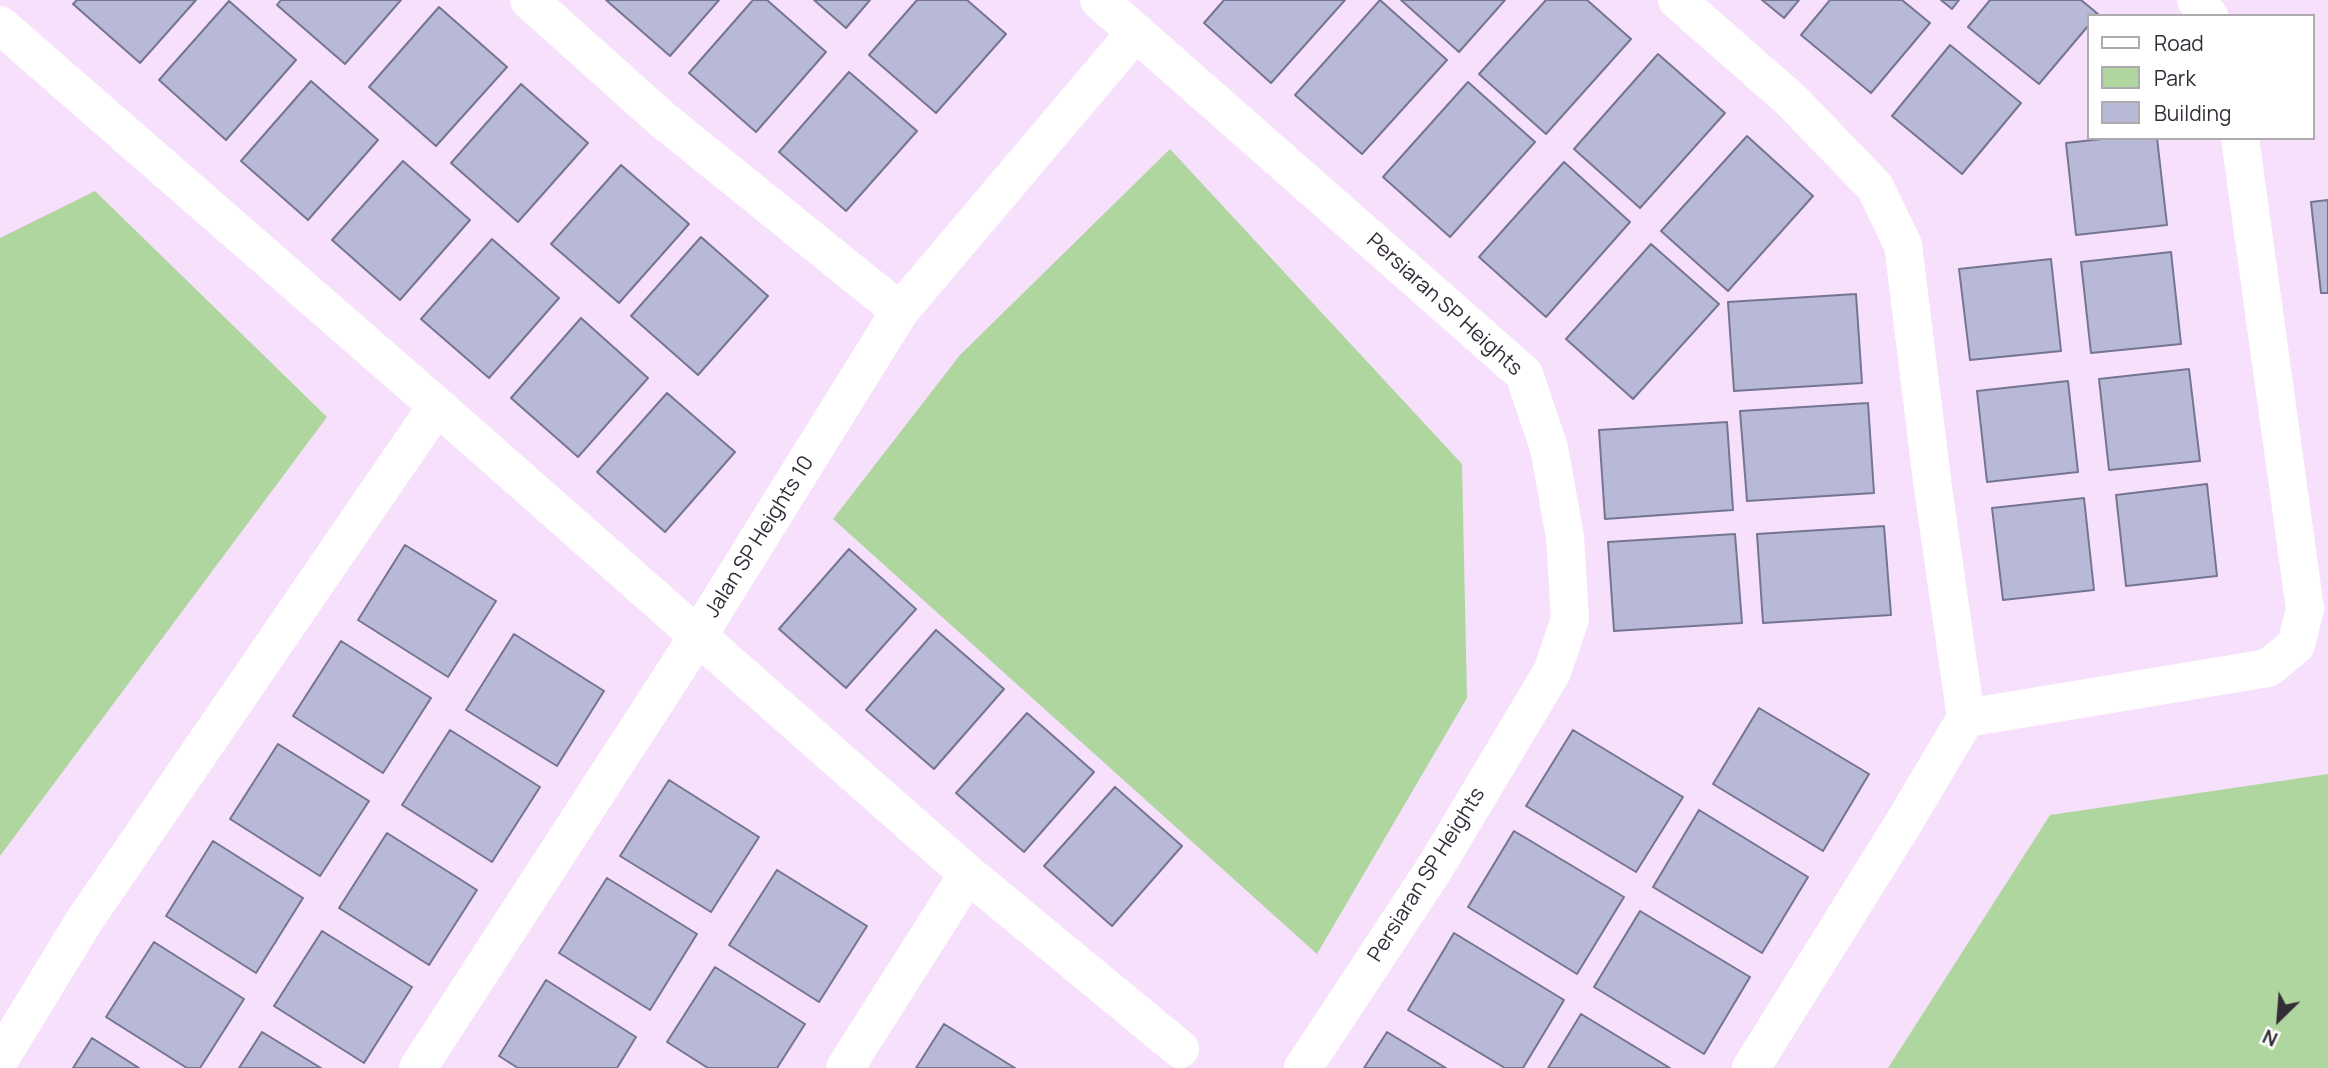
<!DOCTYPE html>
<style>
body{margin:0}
#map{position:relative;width:2328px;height:1068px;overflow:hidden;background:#f6e0fc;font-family:Manrope,sans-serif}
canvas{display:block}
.legend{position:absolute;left:2087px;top:14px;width:228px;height:126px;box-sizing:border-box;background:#fff;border:2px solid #aeabaf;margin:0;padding:9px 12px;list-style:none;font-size:21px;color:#342c37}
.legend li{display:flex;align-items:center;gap:14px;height:35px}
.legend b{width:35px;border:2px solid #aeabaf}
.north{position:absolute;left:2244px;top:984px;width:70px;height:70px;-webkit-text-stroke:5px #fff;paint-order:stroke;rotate:205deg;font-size:19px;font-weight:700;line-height:28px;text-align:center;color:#342c37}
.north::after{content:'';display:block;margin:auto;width:24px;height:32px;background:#342c37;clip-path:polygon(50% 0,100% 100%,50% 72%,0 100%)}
</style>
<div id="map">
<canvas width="2328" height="1068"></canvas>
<ul class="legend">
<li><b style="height:9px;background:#fff"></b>Road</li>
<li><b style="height:19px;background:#b0d6a0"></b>Park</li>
<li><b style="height:19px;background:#b8b8d7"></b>Building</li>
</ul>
<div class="north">N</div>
</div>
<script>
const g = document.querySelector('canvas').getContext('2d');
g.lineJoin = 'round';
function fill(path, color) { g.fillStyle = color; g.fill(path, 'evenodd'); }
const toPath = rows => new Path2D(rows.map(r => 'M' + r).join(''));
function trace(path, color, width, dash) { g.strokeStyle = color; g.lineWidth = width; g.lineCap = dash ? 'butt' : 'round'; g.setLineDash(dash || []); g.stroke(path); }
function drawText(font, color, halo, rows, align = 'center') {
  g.font = font + ' Manrope,sans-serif'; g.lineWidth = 7; g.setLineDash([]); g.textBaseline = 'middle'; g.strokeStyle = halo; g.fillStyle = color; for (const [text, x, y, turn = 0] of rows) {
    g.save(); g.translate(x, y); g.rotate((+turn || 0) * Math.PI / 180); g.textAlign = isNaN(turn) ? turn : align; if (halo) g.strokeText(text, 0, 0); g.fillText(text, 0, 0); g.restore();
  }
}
const green = toPath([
 [1170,149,1462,464,1467,698,1317,954,833,519,960,355],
 [95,191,327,417,0,856,0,238],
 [2328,774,2328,1068,1888,1068,2050,815]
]);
const building = toPath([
 [77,0,196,0,140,63,73,4,77,0],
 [281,0,401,0,345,64,277,5,281,0],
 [606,0,719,0,670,56,606,0],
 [753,0,767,0,826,52,756,132,689,73,753,0],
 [814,0,870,0,846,28,814,0],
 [917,0,967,0,1006,34,936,113,869,55,917,0],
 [1224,0,1345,0,1271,83,1204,23,1224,0],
 [1380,0,1447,60,1362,154,1295,95,1380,0],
 [1401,0,1505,0,1459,52,1401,0],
 [1546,0,1587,0,1631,39,1546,134,1479,74,1546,0],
 [1762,0,1799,0,1784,18,1762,0],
 [1830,0,1902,0,1930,23,1871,93,1801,35,1830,0],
 [1941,0,1959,0,1952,9,1941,0],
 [1990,0,2081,0,2098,14,2088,16,2088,26,2039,84,1968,27,1990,0],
 [229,1,296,60,226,140,159,80,229,1],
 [439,7,507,67,436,146,369,87,439,7],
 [1950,45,2021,103,1962,174,1892,116,1950,45],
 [1658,54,1725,113,1640,208,1574,149,1658,54],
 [849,72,917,131,846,211,779,152,849,72],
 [311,81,378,140,308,220,241,161,311,81],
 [1468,82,1535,142,1450,237,1383,177,1468,82],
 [521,84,588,143,518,222,451,163,521,84],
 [1747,136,1813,196,1728,291,1661,231,1747,136],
 [2111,138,2157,138,2167,225,2076,235,2066,143,2111,138],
 [403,161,470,220,400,300,332,240,403,161],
 [1564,162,1630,222,1546,317,1479,257,1564,162],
 [621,165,689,224,619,303,551,244,621,165],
 [2328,200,2328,293,2321,293,2311,202,2328,200],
 [701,237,768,296,698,375,631,316,701,237],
 [492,239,559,298,489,378,421,319,492,239],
 [1651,244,1719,304,1633,399,1566,339,1651,244],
 [2171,252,2181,344,2091,353,2081,262,2171,252],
 [2051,259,2061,351,1970,360,1959,269,2051,259],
 [1856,294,1862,383,1734,391,1728,302,1856,294],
 [581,318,648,378,578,457,511,398,581,318],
 [2189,369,2200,461,2109,470,2099,379,2189,369],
 [2068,381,2078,472,1987,482,1977,391,2068,381],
 [667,393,735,452,665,532,597,472,667,393],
 [1868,403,1874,493,1747,501,1740,411,1868,403],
 [1727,422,1733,510,1605,519,1599,430,1727,422],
 [2207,484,2217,576,2126,586,2116,495,2207,484],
 [2084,498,2094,590,2003,600,1992,508,2084,498],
 [1884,526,1891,615,1763,623,1757,534,1884,526],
 [1735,534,1742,623,1614,631,1608,542,1735,534],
 [405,545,496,601,448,677,358,620,405,545],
 [849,549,916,609,846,688,779,629,849,549],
 [936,630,1004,689,934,769,866,710,936,630],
 [514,634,604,691,557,766,466,710,514,634],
 [341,641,431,698,383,773,293,716,341,641],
 [1759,708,1869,774,1823,851,1713,784,1759,708],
 [1027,713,1094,772,1024,852,956,793,1027,713],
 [450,730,540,787,492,862,402,805,450,730],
 [1573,730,1683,797,1636,872,1526,806,1573,730],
 [278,744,369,801,320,876,230,819,278,744],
 [669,780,759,837,711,912,620,856,669,780],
 [1115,787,1182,846,1112,926,1044,866,1115,787],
 [1699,810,1808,877,1762,953,1653,887,1699,810],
 [1514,831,1624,897,1577,974,1468,907,1514,831],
 [387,833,477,890,429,965,339,908,387,833],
 [213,841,303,898,256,973,166,916,213,841],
 [777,870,867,926,819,1002,729,945,777,870],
 [607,878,697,934,650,1010,559,953,607,878],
 [1640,911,1750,977,1704,1054,1594,987,1640,911],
 [322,931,412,987,364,1063,274,1006,322,931],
 [1454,933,1564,1000,1523,1068,1505,1068,1408,1010,1454,933],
 [154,942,244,999,200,1068,187,1068,106,1017,154,942],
 [715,967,805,1024,777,1068,708,1068,667,1042,715,967],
 [546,980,636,1037,617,1068,518,1068,499,1056,546,980],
 [1581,1014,1670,1068,1548,1068,1581,1014],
 [944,1024,1015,1068,916,1068,944,1024],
 [262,1032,321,1068,239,1068,262,1032],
 [1387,1032,1446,1068,1364,1068,1387,1032],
 [92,1038,139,1068,73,1068,92,1038]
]);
const minor = toPath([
 [529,0,663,120,900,311],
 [1099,0,1524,374,1549,448,1565,537,1570,619,1552,672,1436,866,1303,1068],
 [1677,0,1791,100,1875,187,1903,245,1933,488,1966,718,1903,824,1751,1068],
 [2196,0,2209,16],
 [0,25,437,406,968,874,1180,1049],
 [1966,718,2268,668,2296,645,2305,609,2240,138],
 [0,1059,84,921,437,406],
 [418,1068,698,636,900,311,1136,32],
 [845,1068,968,874]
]);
const streetNames = [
 ["Persiaran SP Heights",1444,305,42],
 ["Jalan SP Heights 10",760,537,-58],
 ["Persiaran SP Heights",1427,875,-58]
];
fill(green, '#b0d6a0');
fill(building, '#b8b8d7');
trace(building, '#757492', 2);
trace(minor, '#fff', 38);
drawText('21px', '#342c37', '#fff', streetNames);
</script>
